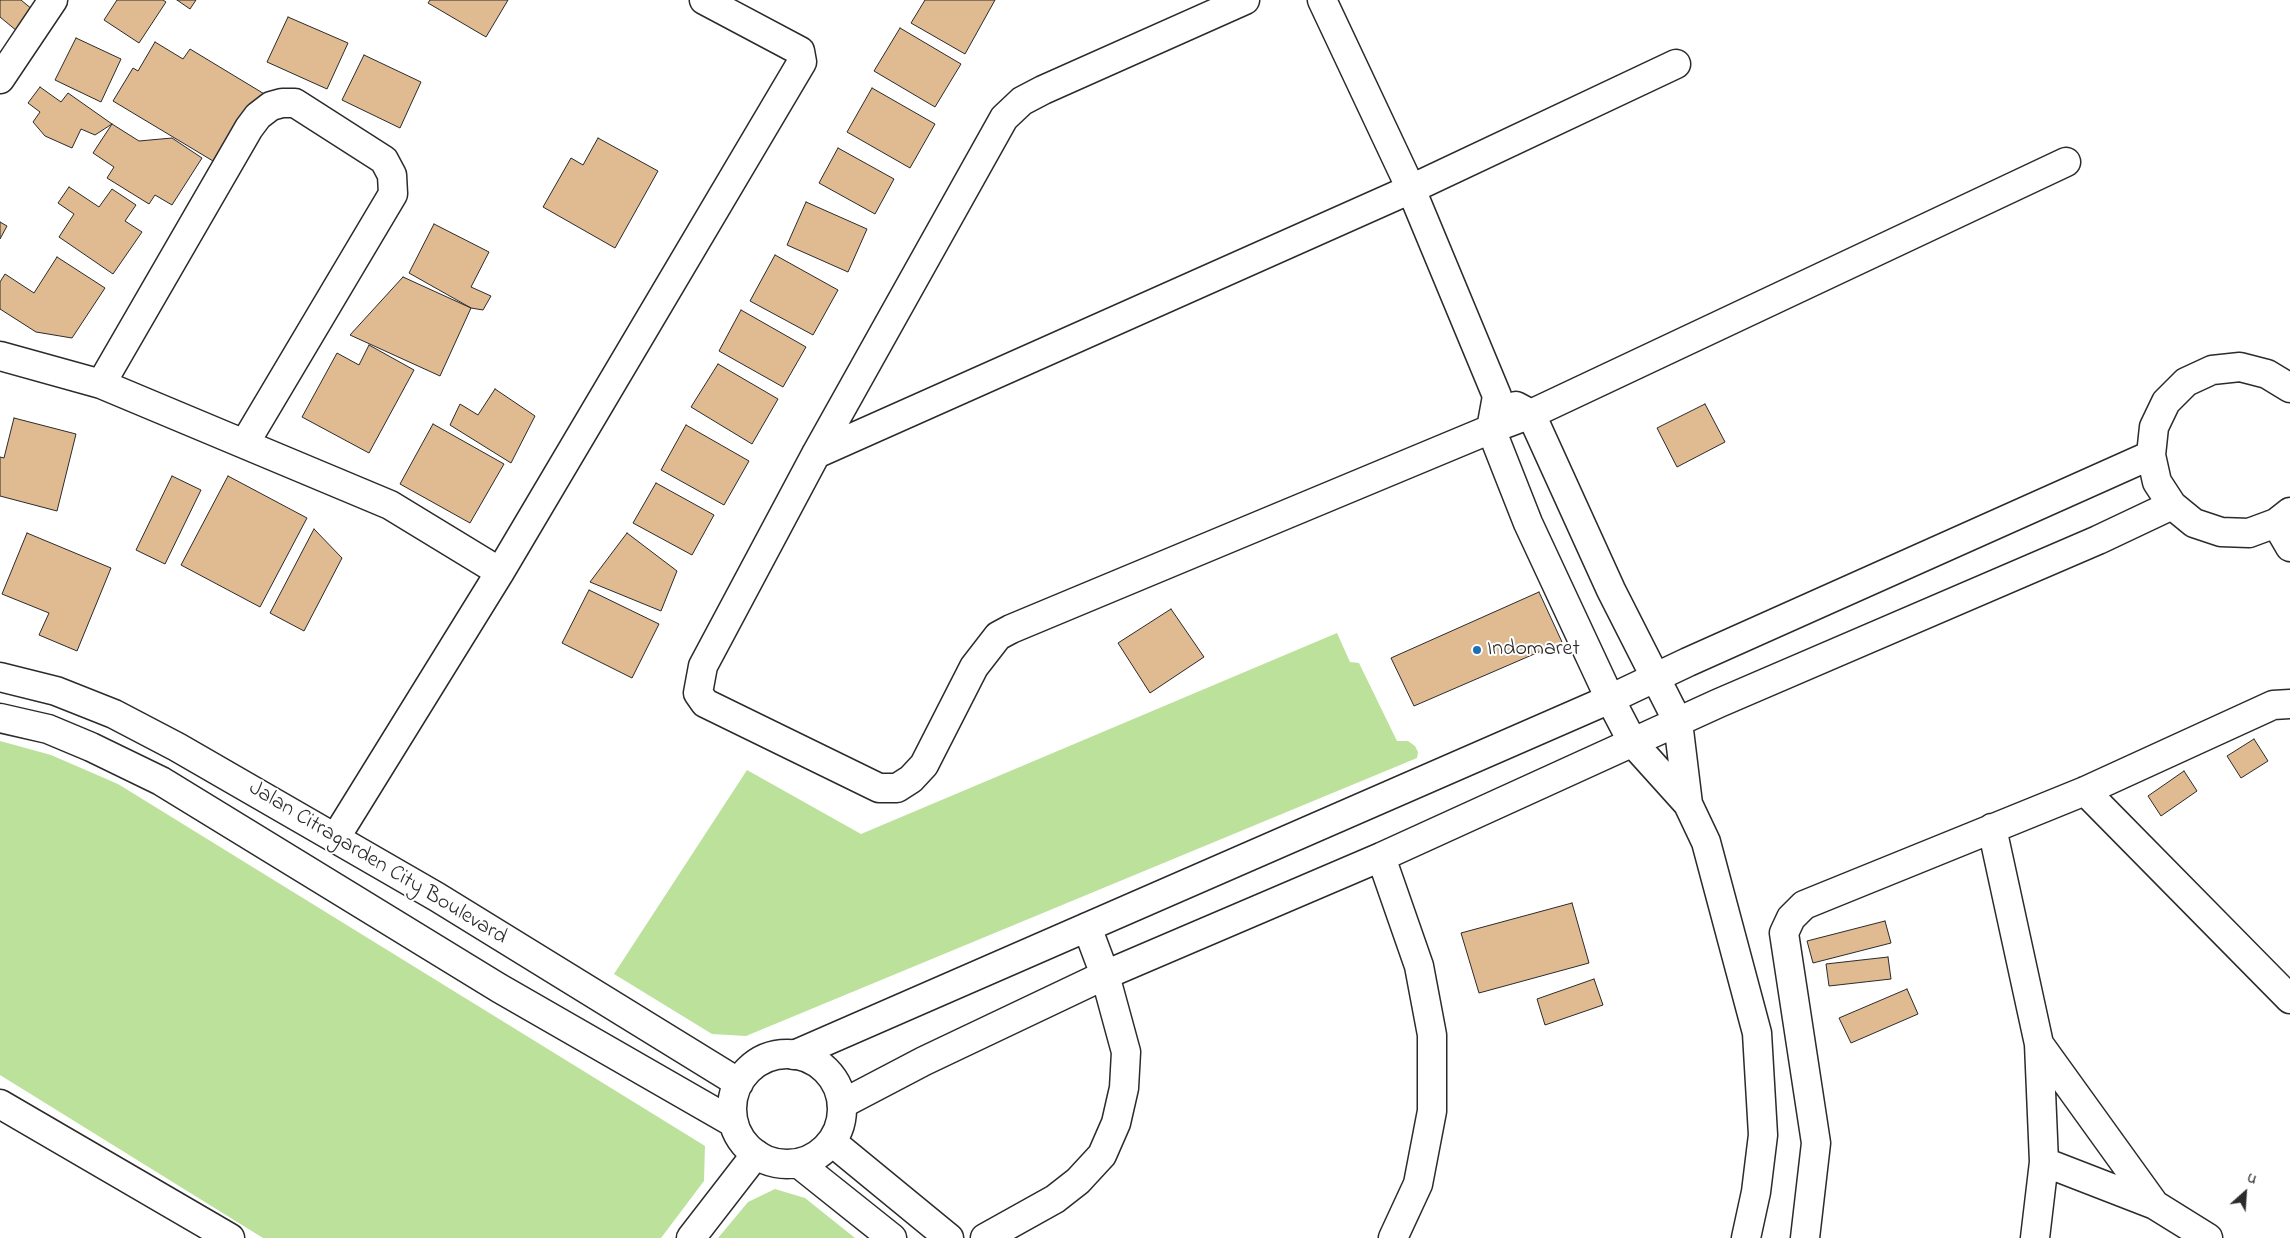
<!DOCTYPE html>
<style>
body{margin:0}
#map{position:relative;width:2290px;height:1238px;overflow:hidden;background:#fff;font-family:"Indie Flower",sans-serif}
canvas{display:block}
.north{position:absolute;left:2220px;top:1168px;width:50px;height:50px;-webkit-text-stroke:4px #fff;paint-order:stroke;rotate:26deg;font-size:14px;font-weight:700;line-height:20px;text-align:center;color:#2b2b2b}
.north::after{content:'';display:block;margin:auto;width:18px;height:22px;background:#2b2b2b;clip-path:polygon(50% 0,100% 100%,50% 72%,0 100%)}
</style>
<div id="map">
<canvas width="2290" height="1238"></canvas>
<div class="north">U</div>
</div>
<script>
const g = document.querySelector('canvas').getContext('2d');
g.lineJoin = 'round';
function fill(path, color) { g.fillStyle = color; g.fill(path, 'evenodd'); }
const toPath = rows => new Path2D(rows.map(r => 'M' + r).join(''));
function trace(path, color, width, dash) { g.strokeStyle = color; g.lineWidth = width; g.lineCap = dash ? 'butt' : 'round'; g.setLineDash(dash || []); g.stroke(path); }
function drawText(font, color, halo, rows, align = 'center') {
  g.font = font + ' "Indie Flower",sans-serif'; g.lineWidth = 4; g.setLineDash([]); g.textBaseline = 'middle'; g.strokeStyle = halo; g.fillStyle = color; for (const [text, x, y, turn = 0] of rows) {
    g.save(); g.translate(x, y); g.rotate((+turn || 0) * Math.PI / 180); g.textAlign = isNaN(turn) ? turn : align; if (halo) g.strokeText(text, 0, 0); g.fillText(text, 0, 0); g.restore();
  }
}
const green = toPath([
 [1337,633,1350,662,1359,663,1397,741,1408,741,1415,746,1418,752,1417,758,746,1036,712,1034,614,974,747,770,861,834],
 [0,741,51,755,118,784,697,1141,705,1146,704,1181,661,1238,263,1238,0,1075],
 [775,1189,805,1198,855,1238,718,1238,748,1202]
]);
const building = toPath([
 [0,0,21,0,33,10,17,31,0,17,0,0],
 [117,0,163,0,166,2,139,43,104,20,117,0],
 [177,0,196,0,190,9,177,0],
 [430,0,508,0,486,37,428,3,430,0],
 [925,0,995,0,965,54,911,23,925,0],
 [288,17,348,43,327,89,267,62,288,17],
 [900,28,961,64,935,107,874,71,900,28],
 [76,38,121,59,101,102,55,80,76,38],
 [155,42,183,59,190,49,266,95,223,167,113,101,133,68,138,71,155,42],
 [364,55,421,82,400,128,342,100,364,55],
 [40,87,61,102,68,93,112,124,95,135,81,129,72,148,45,136,33,122,40,112,28,103,40,87],
 [872,88,935,124,910,168,847,132,872,88],
 [112,124,139,141,172,138,202,158,172,205,155,195,149,204,107,178,114,167,93,153,112,124],
 [598,138,658,171,615,248,543,207,571,158,583,165,598,138],
 [838,148,894,179,875,214,819,183,838,148],
 [69,187,99,207,112,189,136,205,125,221,142,232,113,274,59,237,74,214,58,203,69,187],
 [806,202,867,229,848,272,787,245,806,202],
 [0,222,7,226,0,239,0,222],
 [434,224,489,252,471,287,491,296,483,310,471,308,409,273,434,224],
 [775,255,838,290,813,335,750,301,775,255],
 [57,257,105,288,72,338,36,332,0,309,0,282,5,274,34,293,57,257],
 [403,277,471,308,440,376,350,335,403,277],
 [741,310,806,347,783,387,719,351,741,310],
 [369,345,414,370,369,453,302,417,337,353,359,365,369,345],
 [718,364,778,399,752,444,691,407,718,364],
 [495,389,535,416,511,463,450,425,460,404,478,415,495,389],
 [1705,404,1725,442,1677,467,1657,428,1705,404],
 [14,418,76,434,57,511,0,496,0,457,4,458,14,418],
 [433,424,504,464,470,523,400,484,433,424],
 [686,425,749,461,724,505,661,470,686,425],
 [172,476,201,490,165,564,136,550,172,476],
 [228,476,307,518,260,607,181,565,228,476],
 [656,483,714,515,692,555,633,523,656,483],
 [314,529,342,558,304,631,270,613,314,529],
 [27,533,111,568,77,651,39,635,49,613,2,594,27,533],
 [627,533,677,571,661,611,590,582,627,533],
 [589,590,659,624,632,678,562,643,589,590],
 [1539,592,1562,642,1414,706,1391,658,1539,592],
 [1171,609,1204,657,1150,693,1118,643,1171,609],
 [2254,739,2268,761,2241,778,2227,756,2254,739],
 [2184,771,2197,791,2161,816,2148,796,2184,771],
 [1572,903,1589,963,1479,993,1461,933,1572,903],
 [1885,921,1891,943,1813,963,1807,941,1885,921],
 [1888,957,1891,979,1829,986,1826,964,1888,957],
 [1594,979,1603,1005,1545,1025,1537,999,1594,979],
 [1907,989,1918,1014,1851,1043,1839,1018,1907,989]
]);
const street = toPath([
 [1245,0,1043,90,1022,101,1004,118,816,454,703,666,698,693,705,703,879,788,897,788,911,779,924,765,974,667,998,636,1011,629,1491,429,1531,414,2066,162],
 [1322,0,1411,189,1497,396,1491,429,1528,523,1610,699,1633,743,1688,804,1706,842,1757,1033,1763,1135,1756,1192,1746,1238],
 [0,79,53,0],
 [0,356,101,384,390,505,500,572],
 [101,384,249,128,258,116,271,106,282,103,295,103,384,160,392,175,393,194,245,443],
 [2290,388,2267,374,2240,367,2212,370,2186,382,2166,402,2154,427,2151,455,2157,482,2172,505,2194,523,2221,532,2249,533,2276,523,2290,512],
 [1516,406,1531,414,1611,590,1678,722,1688,804],
 [816,454,1411,189,1676,64],
 [2276,523,2290,547],
 [2085,791,2290,999],
 [1992,828,2039,1044,2044,1162,2035,1238],
 [336,837,500,572,802,62,800,51,704,0],
 [1381,857,1419,966,1432,1035,1432,1111,1418,1184,1393,1238],
 [2039,1044,2155,1205],
 [794,1055,1610,699,1688,662,2151,455],
 [0,1104,230,1238],
 [842,1104,924,1061,1105,975,1381,857,1719,703,2098,540,2172,505],
 [2044,1162,2155,1205,2208,1238],
 [691,1238,756,1154],
 [985,1238,1055,1199,1078,1181,1102,1155,1116,1123,1124,1088,1126,1052,1105,975,1087,927],
 [1805,1238,1816,1143,1784,933,1791,918,1804,905,2085,791,2273,705,2290,704]
]);
const secondary = toPath([
 [0,677,56,691,114,714,177,747,437,897,739,1083],
 [0,718,48,729,91,747,161,781,499,988,734,1123],
 '732 1109a55 55 0 1 1 110 0a55 55 0 1 1-110 0Z',
 [832,1142,949,1238],
 [798,1163,892,1238]
]);
const markers = [
 [1477,650,5,"#1f6fb2"]
];
const poiNames = [
 ["Indomaret",1487,650]
];
const streetNames = [
 ["Jalan Citragarden City Boulevard",377,864,31]
];
fill(green, '#bce19b');
fill(building, '#e0bb91');
trace(building, '#2b2b2b', 1);
trace(street, '#2b2b2b', 31);
trace(secondary, '#2b2b2b', 31);
trace(street, '#fff', 28);
trace(secondary, '#fff', 28);
for (const [x, y, r, color] of markers) { const dot = new Path2D(); dot.arc(x, y, r, 0, 2 * Math.PI); g.fillStyle = color; g.fill(dot); trace(dot, '#fff', 2); }
drawText('22px', '#2b2b2b', '#fff', poiNames, 'left');
drawText('22px', '#2b2b2b', '#fff', streetNames);
</script>
